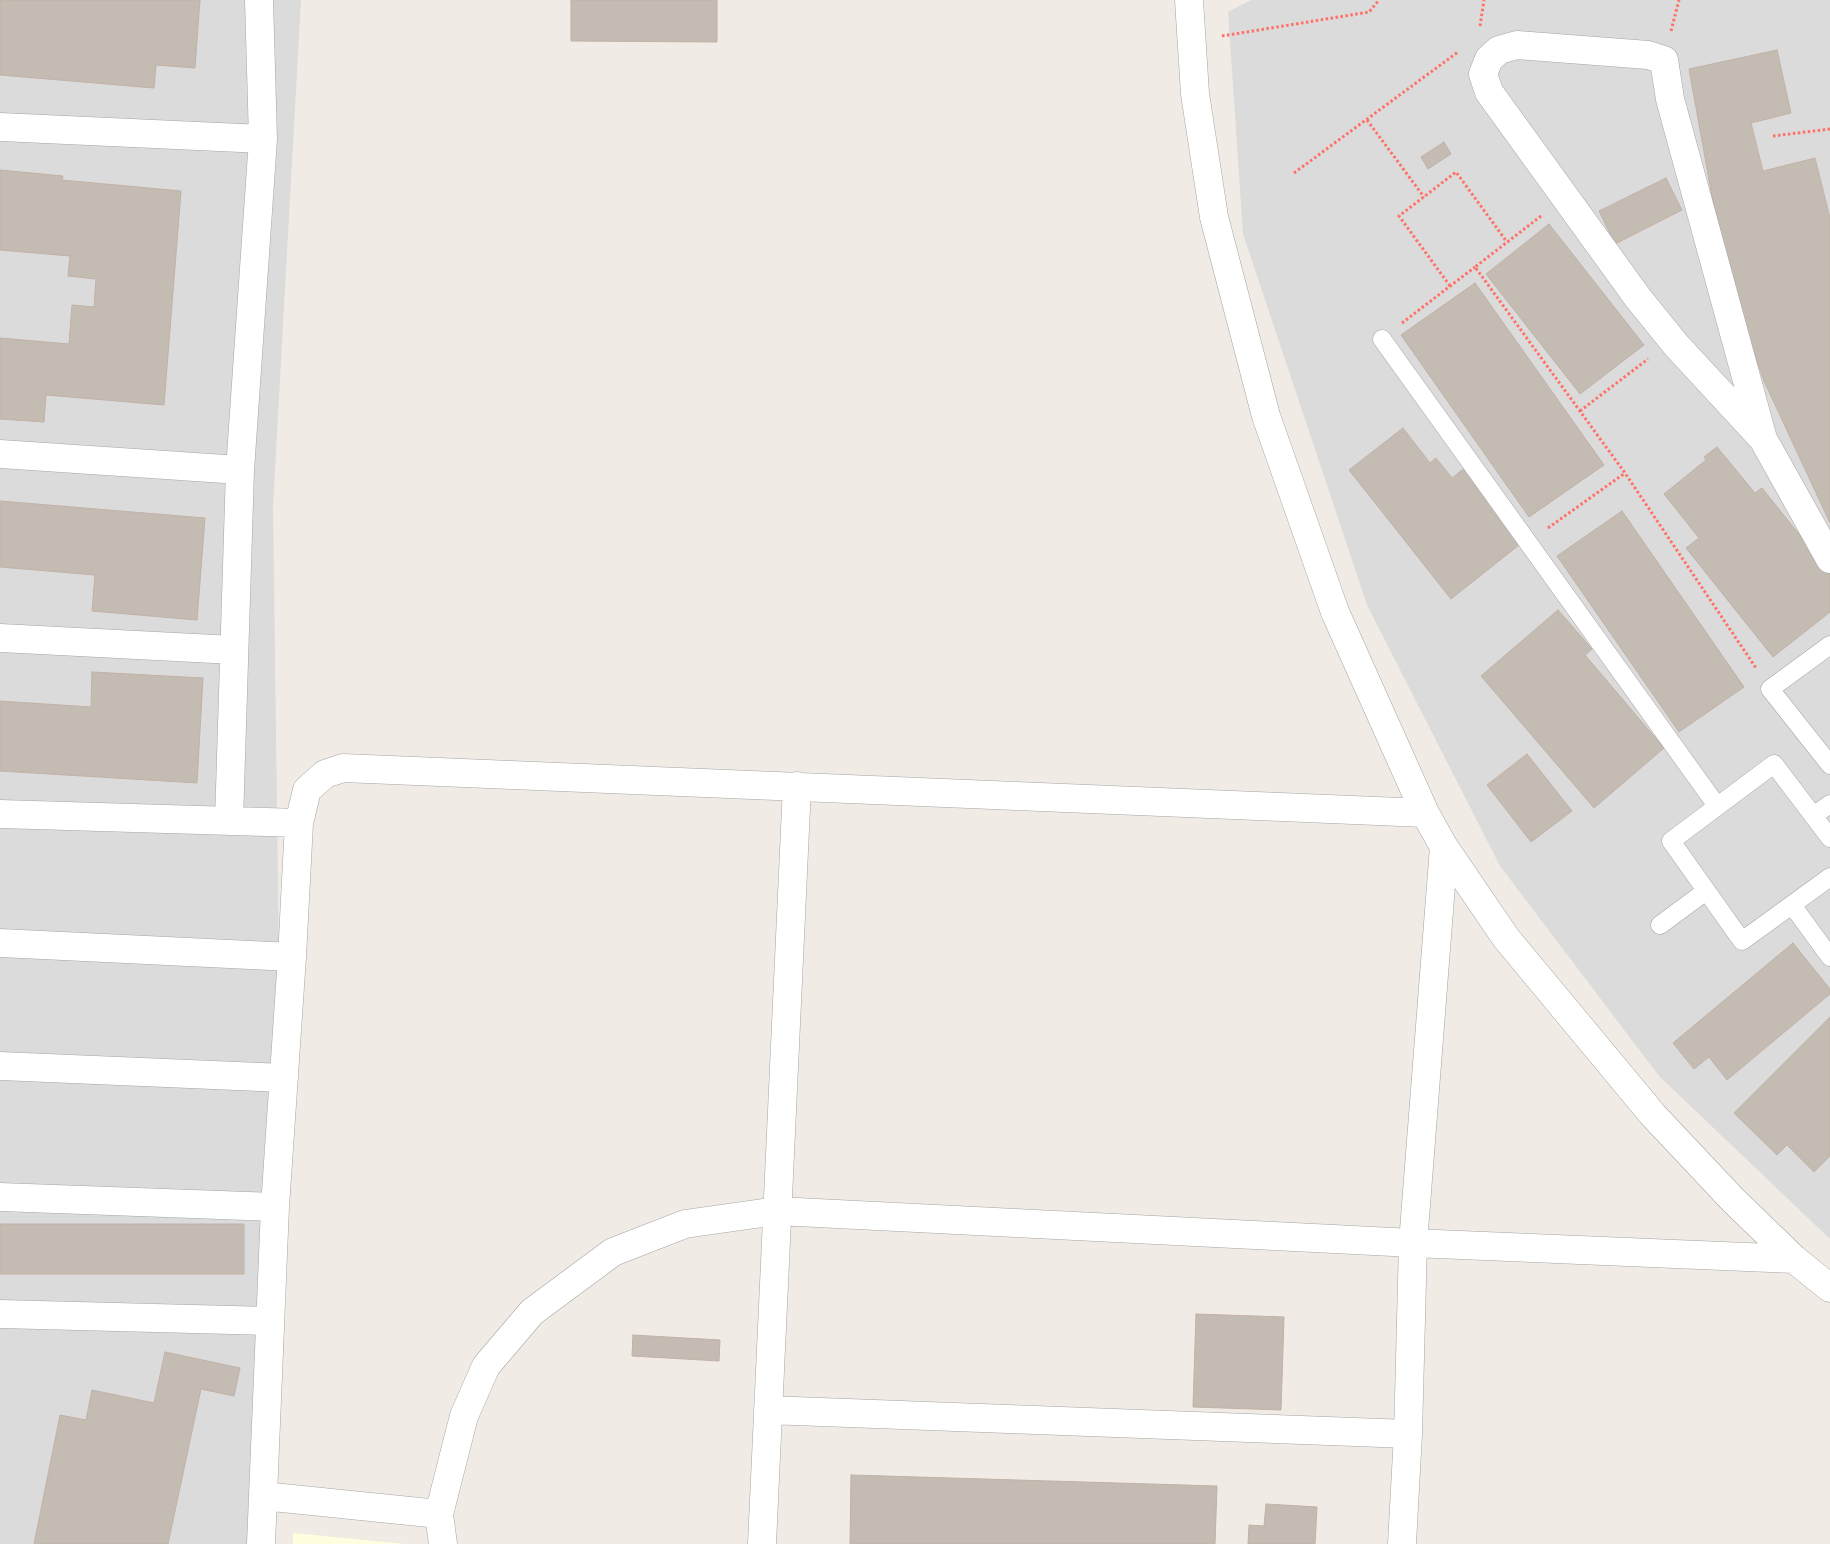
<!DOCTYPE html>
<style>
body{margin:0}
canvas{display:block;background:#f0ebe4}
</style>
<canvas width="1830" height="1544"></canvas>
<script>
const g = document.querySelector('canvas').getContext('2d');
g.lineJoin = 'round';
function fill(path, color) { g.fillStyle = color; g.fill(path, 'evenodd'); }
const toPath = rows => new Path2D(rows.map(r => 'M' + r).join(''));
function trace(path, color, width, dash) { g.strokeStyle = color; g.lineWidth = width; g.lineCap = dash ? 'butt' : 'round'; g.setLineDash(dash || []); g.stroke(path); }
const residential = toPath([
 [0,0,301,0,273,506,284,1344,253,1544,0,1544],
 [1251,0,1830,0,1830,1239,1659,1076,1500,866,1367,605,1243,234,1228,12]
]);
const education = toPath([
 [293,1533,405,1544,293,1544]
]);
const building = toPath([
 [0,0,200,0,195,68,156,65,154,88,0,75,0,0],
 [571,0,717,0,717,42,571,41,571,0],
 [1777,50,1791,113,1751,123,1763,171,1815,158,1830,218,1830,523,1764,381,1733,293,1712,196,1689,69,1777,50],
 [1444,142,1451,154,1428,169,1421,157,1444,142],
 [0,170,63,176,62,180,181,191,164,405,46,395,44,422,0,419,0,338,69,344,72,305,94,307,96,279,68,276,70,256,0,250,0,170],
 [1666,178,1682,210,1615,244,1599,211,1666,178],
 [1549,224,1644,345,1580,394,1486,274,1549,224],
 [1475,283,1604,465,1529,517,1401,335,1475,283],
 [1403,428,1430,463,1436,458,1452,478,1467,466,1524,541,1451,599,1349,470,1403,428],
 [1717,447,1755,493,1762,488,1830,573,1830,612,1773,657,1686,548,1699,538,1664,494,1706,460,1704,457,1717,447],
 [0,501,205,518,197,620,92,611,95,575,0,567,0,501],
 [1622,511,1744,687,1679,732,1557,556,1622,511],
 [1558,610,1592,649,1585,655,1664,748,1594,808,1481,676,1558,610],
 [92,672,203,678,197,783,0,771,0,701,91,707,92,672],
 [1527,754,1572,811,1531,842,1487,785,1527,754],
 [1793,943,1830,989,1830,994,1727,1080,1709,1057,1694,1069,1673,1043,1793,943],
 [1830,1017,1830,1156,1814,1172,1787,1145,1777,1155,1734,1113,1830,1017],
 [0,1224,244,1224,244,1274,0,1274,0,1224],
 [1196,1314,1284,1317,1281,1410,1193,1407,1196,1314],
 [633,1335,720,1340,719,1361,632,1356,633,1335],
 [165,1352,240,1368,234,1396,201,1389,168,1544,34,1544,60,1415,86,1420,92,1390,154,1403,165,1352],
 [851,1475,1217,1486,1215,1544,850,1544,851,1475],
 [1266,1504,1317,1507,1315,1544,1248,1544,1249,1525,1264,1526,1266,1504]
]);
const path = toPath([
 [1480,26,1484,0],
 [1671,31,1679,0],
 [1222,36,1369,12,1379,0],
 [1367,120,1424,197],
 [1773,136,1830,129],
 [1294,173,1458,52],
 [1541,216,1475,267,1625,473,1756,668],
 [1450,286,1399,216,1456,172,1507,242],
 [1402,323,1475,267],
 [1580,411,1648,359],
 [1548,528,1625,473]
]);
const lane = toPath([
 [1382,339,1717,806],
 [1830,645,1770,689,1830,765],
 [1813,816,1830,804],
 [1830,838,1774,764,1671,841,1742,941,1830,877],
 [1792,905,1830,957],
 [1660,925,1706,891]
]);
const street = toPath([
 [1189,0,1195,94,1214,217,1266,416,1335,612,1425,813,1444,847,1506,938,1653,1115,1733,1200,1794,1259,1830,1288],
 [0,127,263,139],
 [1763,439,1670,99,1664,60,1648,55,1517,45,1499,50,1489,59,1483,74,1489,92,1638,298,1676,345,1763,439,1830,559],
 [0,454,240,470],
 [0,638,234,650],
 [0,814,299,823],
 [229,821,240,470,263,139,259,0],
 [0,943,292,957],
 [0,1066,284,1078],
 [0,1197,275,1207],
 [0,1314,270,1321],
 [768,1410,1408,1434],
 [263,1496,439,1514],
 [261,1544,275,1207,292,957,299,823,307,790,325,774,343,768,1425,813],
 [443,1544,439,1514,464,1416,486,1366,532,1312,613,1252,685,1224,777,1211,1413,1243,1794,1259],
 [762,1544,797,786],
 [1402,1544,1408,1434,1413,1243,1444,847]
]);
fill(residential, '#dcdbdb');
fill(education, '#fffede');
fill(building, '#c4bbb3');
trace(building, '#c2b1a6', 1);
trace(lane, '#a5a5a5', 19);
trace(street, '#a5a5a5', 29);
trace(path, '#ff7166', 3, [2.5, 2.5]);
trace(lane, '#fff', 18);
trace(street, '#fff', 28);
</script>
